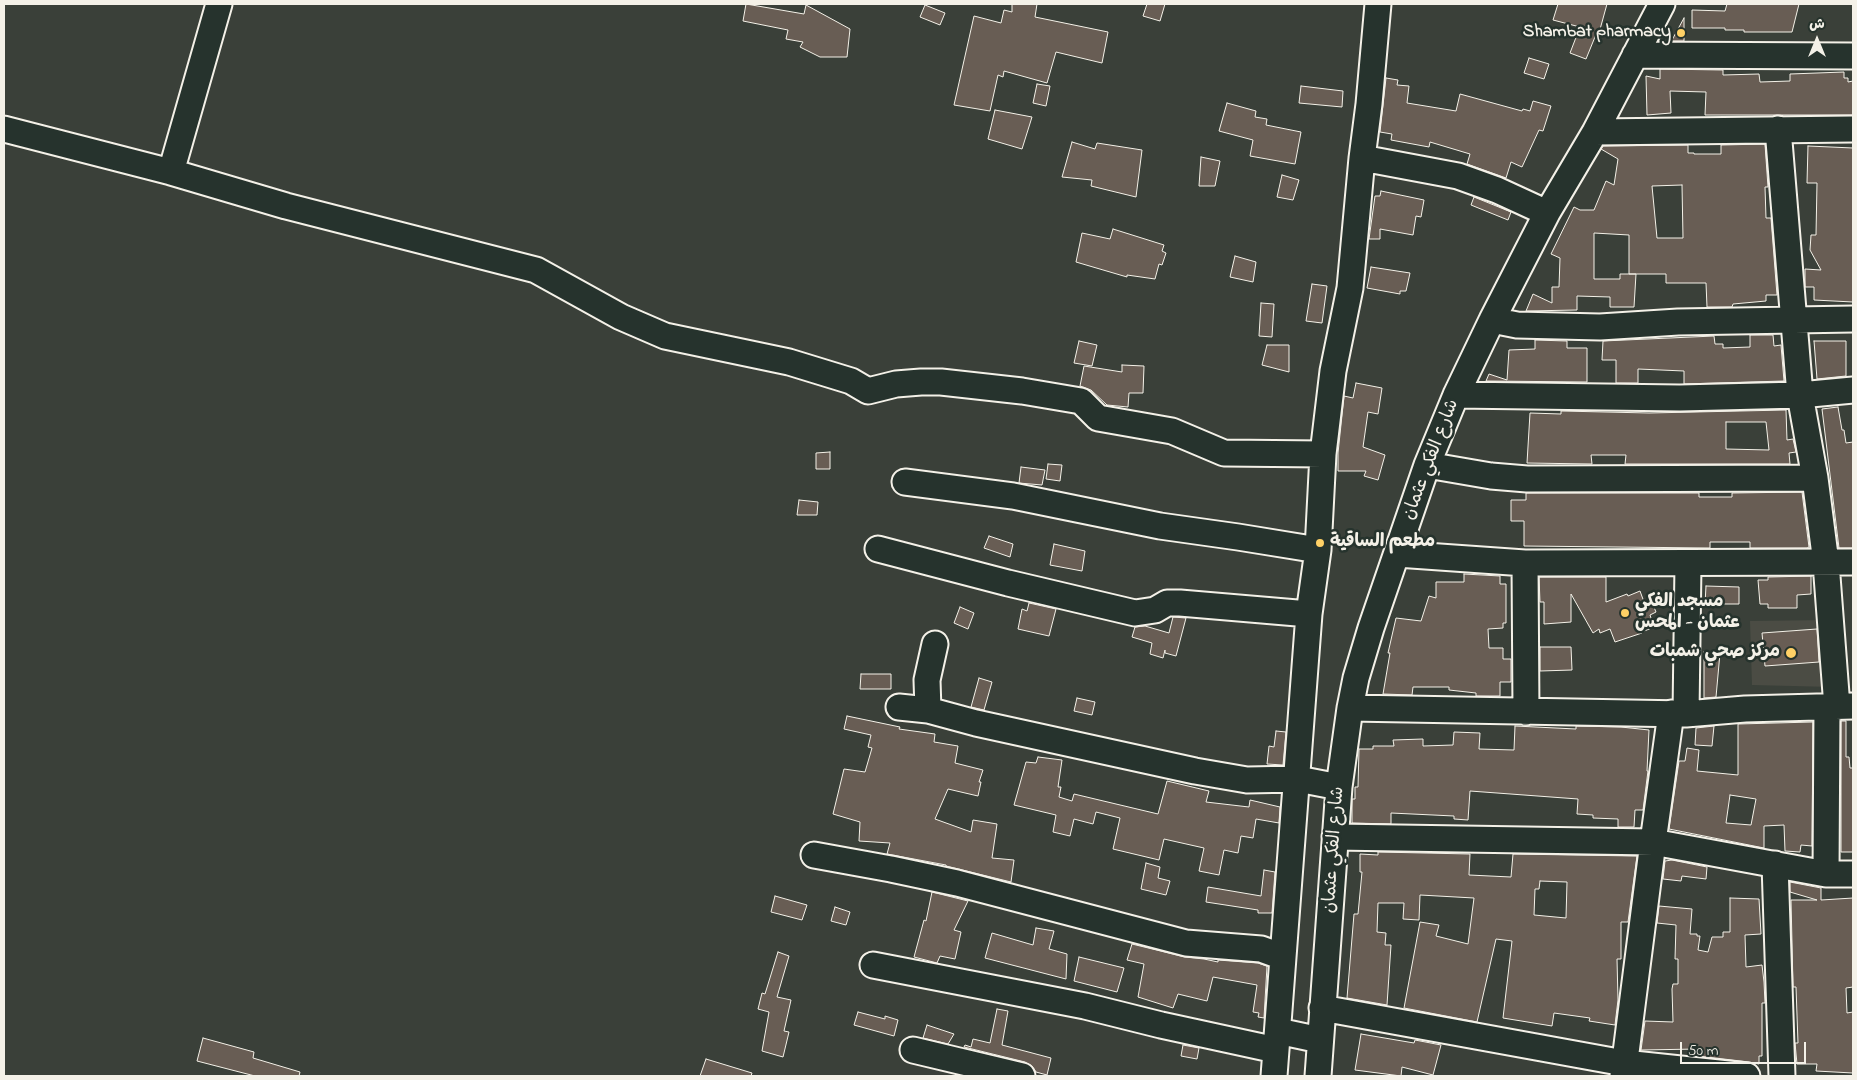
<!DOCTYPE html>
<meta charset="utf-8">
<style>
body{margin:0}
#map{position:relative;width:1857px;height:1080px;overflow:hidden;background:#3a4039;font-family:"Indie Flower","Playpen Sans Arabic",sans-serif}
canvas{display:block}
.frame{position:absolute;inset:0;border:5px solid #f4f1e8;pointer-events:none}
.north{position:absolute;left:1792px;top:15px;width:50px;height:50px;-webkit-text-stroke:4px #26332d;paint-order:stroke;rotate:0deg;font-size:14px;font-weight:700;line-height:20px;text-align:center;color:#f4f1e8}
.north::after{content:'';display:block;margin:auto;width:18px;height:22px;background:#f4f1e8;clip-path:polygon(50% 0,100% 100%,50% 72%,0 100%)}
.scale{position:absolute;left:1680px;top:1042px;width:126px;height:22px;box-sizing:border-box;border:2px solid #f4f1e8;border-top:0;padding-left:6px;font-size:15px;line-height:18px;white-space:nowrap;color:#f4f1e8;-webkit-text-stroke:4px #26332d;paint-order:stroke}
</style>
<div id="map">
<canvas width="1857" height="1080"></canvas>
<div class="frame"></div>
<div class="north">ش</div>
<div class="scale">50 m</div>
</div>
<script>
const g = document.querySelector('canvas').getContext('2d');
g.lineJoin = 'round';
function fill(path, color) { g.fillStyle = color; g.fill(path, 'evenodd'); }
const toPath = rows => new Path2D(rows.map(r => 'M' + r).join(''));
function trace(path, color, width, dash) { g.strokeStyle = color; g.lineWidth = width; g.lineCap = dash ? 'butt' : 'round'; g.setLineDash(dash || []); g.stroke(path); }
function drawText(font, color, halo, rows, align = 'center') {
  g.font = font + ' "Indie Flower","Playpen Sans Arabic",sans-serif'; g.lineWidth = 5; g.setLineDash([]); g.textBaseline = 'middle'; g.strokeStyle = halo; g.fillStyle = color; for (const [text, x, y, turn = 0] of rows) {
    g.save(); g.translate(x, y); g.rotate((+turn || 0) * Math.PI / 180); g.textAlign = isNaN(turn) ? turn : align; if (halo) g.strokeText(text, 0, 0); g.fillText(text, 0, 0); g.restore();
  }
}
const built = toPath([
 [1828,620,1833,687,1752,685,1750,621]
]);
const building = toPath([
 [746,4,804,14,806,5,850,29,847,57,820,57,800,47,803,42,786,39,788,30,743,21,746,4],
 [1012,4,1037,4,1035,17,1108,32,1102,63,1056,52,1047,83,1004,71,1003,77,998,75,990,111,954,105,974,16,1001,23,1004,10,1012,12,1012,4],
 [1147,4,1165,4,1160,21,1143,16,1147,4],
 [1558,4,1607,4,1599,33,1597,32,1586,59,1570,53,1580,27,1553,20,1558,4],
 [1727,4,1799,4,1792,32,1744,32,1744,30,1725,30,1725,28,1692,28,1692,10,1725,11,1727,4],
 [925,5,945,13,940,25,920,17,925,5],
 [1684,18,1684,41,1672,41,1672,40,1684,18],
 [1529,58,1549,64,1544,79,1524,73,1529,58],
 [1660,69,1723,70,1723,75,1759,74,1760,82,1790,81,1790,74,1844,72,1844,78,1848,78,1848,82,1853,81,1853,115,1705,115,1706,92,1670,91,1671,113,1647,115,1646,76,1660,79,1660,69],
 [1386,78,1398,80,1397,85,1409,86,1407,103,1456,111,1460,94,1522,111,1523,109,1530,111,1533,101,1551,106,1543,131,1539,130,1522,167,1511,162,1506,178,1467,164,1470,154,1430,142,1429,147,1391,140,1392,134,1380,132,1386,78],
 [1037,84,1050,86,1046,106,1033,103,1037,84],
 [1301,86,1343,91,1342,107,1299,103,1301,86],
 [1227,103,1256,111,1255,117,1267,119,1266,125,1301,132,1295,164,1250,156,1253,140,1219,131,1227,103],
 [995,110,1032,117,1022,149,988,139,995,110],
 [1072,142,1095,149,1097,143,1142,150,1136,197,1091,186,1092,180,1062,177,1072,142],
 [1765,144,1768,187,1765,187,1766,218,1771,218,1777,295,1766,295,1766,301,1733,304,1732,307,1707,307,1706,283,1666,283,1666,274,1629,274,1629,235,1594,233,1594,279,1620,279,1620,274,1636,274,1634,307,1610,307,1610,297,1577,296,1577,310,1526,311,1533,294,1552,303,1552,287,1559,287,1560,258,1551,254,1574,207,1580,210,1594,210,1606,181,1614,185,1618,159,1601,149,1603,146,1688,145,1688,153,1694,153,1694,154,1721,154,1721,145,1765,144],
 [1682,185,1683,238,1657,238,1652,186,1682,185],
 [1808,146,1853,148,1853,302,1814,300,1814,287,1805,287,1805,269,1821,270,1810,250,1811,235,1816,235,1817,183,1807,183,1808,146],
 [1201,157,1220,161,1215,186,1199,186,1201,157],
 [1282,175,1299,180,1293,200,1277,197,1282,175],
 [1381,191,1424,200,1421,217,1416,216,1413,235,1380,229,1380,239,1369,239,1375,196,1380,196,1381,191],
 [1474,197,1511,212,1508,220,1471,205,1474,197],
 [1113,229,1164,245,1162,251,1166,253,1162,265,1159,264,1155,279,1127,275,1127,277,1076,262,1082,233,1110,239,1113,229],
 [1235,256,1256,262,1253,282,1230,277,1235,256],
 [1371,267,1410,273,1406,291,1400,291,1400,294,1367,288,1371,267],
 [1312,284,1327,286,1322,323,1306,321,1312,284],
 [1261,303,1274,304,1272,337,1259,336,1261,303],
 [1750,335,1773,335,1774,346,1781,345,1784,381,1684,384,1684,371,1638,369,1638,383,1616,383,1616,360,1602,360,1603,341,1714,336,1715,344,1723,344,1723,348,1750,347,1750,335],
 [1535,340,1567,341,1567,348,1587,348,1587,382,1486,381,1489,374,1507,380,1509,350,1535,349,1535,340],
 [1079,341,1097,345,1092,366,1074,363,1079,341],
 [1814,341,1846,341,1846,376,1817,379,1814,341],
 [1267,345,1289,345,1289,372,1262,365,1267,345],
 [1122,365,1144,366,1143,393,1129,393,1128,407,1107,405,1091,390,1080,386,1084,366,1122,372,1122,365],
 [1356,383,1382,388,1378,414,1368,412,1363,447,1385,455,1378,480,1364,476,1366,471,1338,471,1338,453,1344,396,1353,398,1356,383],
 [1838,407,1842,430,1844,430,1846,443,1853,442,1853,548,1839,548,1822,409,1838,407],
 [1786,410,1787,440,1793,439,1796,452,1789,453,1790,464,1625,464,1626,455,1591,455,1592,464,1527,463,1530,413,1561,414,1561,411,1649,413,1786,410],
 [1726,422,1766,422,1769,450,1726,449,1726,422],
 [830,452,830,469,816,469,816,453,830,452],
 [1048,464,1062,465,1060,481,1046,479,1048,464],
 [1021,467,1045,470,1042,485,1019,483,1021,467],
 [1802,492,1809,547,1807,548,1750,548,1750,542,1710,542,1710,548,1524,546,1524,521,1511,521,1511,500,1526,500,1526,493,1699,493,1699,497,1732,497,1732,493,1802,492],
 [799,500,818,502,817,515,797,515,799,500],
 [989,536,1013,544,1010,557,984,548,989,536],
 [1054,544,1085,551,1082,571,1050,565,1054,544],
 [1464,574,1500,576,1500,584,1506,584,1506,623,1503,623,1503,628,1488,629,1489,648,1503,648,1503,659,1511,659,1511,682,1500,682,1500,696,1476,696,1476,693,1449,690,1449,687,1413,687,1412,695,1383,694,1390,653,1388,653,1396,618,1421,621,1429,596,1436,598,1436,582,1464,582,1464,574],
 [1811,576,1811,594,1797,595,1797,608,1768,608,1768,604,1760,604,1758,580,1768,580,1768,577,1811,576],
 [1539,577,1606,577,1606,602,1627,594,1628,596,1640,591,1644,602,1651,600,1656,612,1650,615,1654,627,1642,632,1642,633,1615,642,1610,629,1600,633,1599,629,1593,633,1571,594,1571,622,1544,624,1544,602,1540,602,1539,577],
 [1706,586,1739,587,1739,604,1705,604,1706,586],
 [1029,603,1056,609,1049,636,1018,629,1022,609,1027,611,1029,603],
 [960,607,974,613,968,629,954,623,960,607],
 [1173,617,1186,618,1176,656,1165,653,1165,650,1163,658,1150,654,1152,643,1132,637,1135,627,1145,626,1169,633,1173,617],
 [1817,629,1819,662,1765,666,1762,633,1817,629],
 [1540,647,1571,647,1572,670,1540,671,1540,647],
 [1704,652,1720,653,1716,697,1704,698,1704,652],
 [861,674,891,674,891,689,860,689,861,674],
 [979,678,992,682,984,710,971,707,979,678],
 [1077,698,1095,702,1092,715,1074,711,1077,698],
 [847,716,900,727,899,729,935,734,934,742,958,746,955,763,983,770,979,782,981,782,978,796,948,789,935,819,971,832,973,820,997,824,992,858,1014,860,1011,882,946,866,946,865,887,854,890,843,859,841,860,822,833,814,844,769,865,772,872,748,868,747,871,735,844,729,847,716],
 [1841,721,1846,721,1846,757,1849,757,1850,768,1853,768,1853,852,1841,852,1841,721],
 [1813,722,1812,846,1801,845,1800,852,1785,851,1784,825,1764,826,1764,848,1669,829,1679,761,1685,761,1687,748,1699,750,1697,771,1738,775,1738,724,1813,722],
 [1730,795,1756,799,1751,825,1726,823,1730,795],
 [1515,726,1576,729,1576,726,1621,727,1649,730,1647,771,1648,771,1643,810,1635,810,1634,827,1618,827,1618,819,1593,818,1593,815,1577,814,1578,799,1470,791,1468,820,1454,819,1454,816,1391,813,1391,824,1352,823,1352,799,1355,799,1355,787,1358,787,1359,749,1373,749,1373,746,1394,746,1393,740,1423,739,1423,746,1453,745,1454,732,1480,733,1479,749,1514,750,1515,726],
 [1714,726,1712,746,1695,745,1696,728,1714,726],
 [1276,731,1286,732,1283,765,1267,764,1269,746,1274,747,1276,731],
 [1038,757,1062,760,1058,787,1061,787,1059,797,1072,801,1074,794,1158,814,1167,781,1209,791,1206,802,1249,807,1250,800,1280,807,1279,823,1256,819,1253,838,1241,836,1238,853,1224,850,1219,875,1199,871,1204,848,1164,839,1159,860,1113,849,1120,818,1096,812,1093,824,1074,819,1070,836,1053,832,1056,815,1014,805,1026,762,1036,763,1038,757],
 [1378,852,1470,854,1469,875,1511,877,1513,854,1637,856,1628,922,1621,922,1621,959,1617,959,1618,1000,1615,1025,1589,1021,1590,1018,1554,1013,1552,1026,1503,1018,1512,941,1496,939,1477,1022,1404,1008,1420,922,1439,925,1436,936,1468,944,1474,898,1420,895,1419,920,1403,919,1404,903,1378,903,1377,932,1386,933,1385,945,1391,945,1387,1005,1347,998,1354,914,1358,914,1362,872,1360,872,1360,854,1378,855,1378,852],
 [1540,881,1567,882,1566,918,1534,915,1535,889,1539,889,1540,881],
 [1672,860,1707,867,1706,879,1682,876,1681,881,1663,879,1665,861,1672,860],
 [1146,863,1160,867,1158,878,1170,881,1166,895,1141,889,1146,863],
 [1264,870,1275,872,1272,913,1258,913,1258,910,1206,902,1208,887,1261,896,1264,870],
 [1790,882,1821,888,1821,900,1853,898,1853,987,1846,988,1847,1013,1853,1012,1853,1073,1816,1071,1817,1064,1797,1064,1795,1043,1798,1043,1796,987,1793,987,1791,900,1817,900,1790,892,1790,882],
 [932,892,968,901,954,930,961,932,955,959,940,956,937,963,914,957,924,920,926,921,932,892],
 [775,896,807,905,802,920,771,912,775,896],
 [1730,898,1759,899,1761,934,1745,935,1746,967,1762,965,1764,982,1765,1003,1762,1003,1762,1056,1759,1056,1759,1064,1749,1062,1698,1056,1698,1049,1641,1050,1645,1021,1673,1022,1672,989,1673,984,1678,984,1678,959,1675,959,1676,925,1657,923,1659,906,1692,909,1690,934,1697,934,1697,936,1700,936,1698,950,1708,952,1712,937,1723,937,1723,932,1730,932,1730,898],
 [835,907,850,912,846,925,831,921,835,907],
 [1036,928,1054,931,1049,949,1067,954,1066,979,985,958,992,933,1033,945,1036,928],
 [1132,944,1185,957,1204,959,1218,962,1218,960,1258,963,1267,966,1264,1018,1258,1017,1259,1013,1253,1012,1257,985,1213,977,1207,1001,1178,994,1173,1008,1138,997,1144,964,1127,960,1132,944],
 [778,952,789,956,777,997,791,1000,784,1031,789,1032,783,1057,762,1051,769,1012,758,1009,762,993,765,994,778,952],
 [1079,957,1124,968,1117,992,1074,981,1079,957],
 [997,1009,1008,1011,1002,1045,1051,1058,1047,1075,1036,1072,1032,1066,1025,1062,964,1047,965,1045,971,1047,973,1039,990,1043,997,1009],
 [858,1012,885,1019,885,1016,898,1020,894,1036,854,1025,858,1012],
 [927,1025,954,1034,948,1044,923,1038,927,1025],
 [1361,1034,1414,1043,1415,1040,1441,1045,1433,1075,1402,1067,1401,1076,1355,1070,1361,1034],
 [203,1038,254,1052,253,1058,300,1072,299,1076,255,1076,197,1061,203,1038],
 [1183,1045,1199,1048,1197,1059,1181,1056,1183,1045],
 [706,1059,752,1073,751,1076,700,1076,706,1059]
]);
const minor = toPath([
 [1635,55,1853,56],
 [4,129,171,172,219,4],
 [1778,129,1800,395,1815,478,1826,563,1837,707],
 [1595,132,1853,129],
 [1362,158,1458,176,1497,190,1547,213],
 [171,172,286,206,536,270,621,317,665,336,789,362,851,381,868,391,896,384,921,382,941,382,1022,391,1081,401,1098,418,1172,431,1224,453,1323,454],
 [1492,320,1517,325,1600,327,1678,322,1853,319],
 [1456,395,1680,398,1800,395,1853,390],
 [1427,465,1491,476,1527,479,1815,478],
 [905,482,1013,496,1160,526,1238,537,1318,550],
 [878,549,1008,583,1135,613,1155,610,1167,603,1180,603,1309,614],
 [1397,554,1525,563,1853,562],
 [1525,563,1526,712],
 [899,707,928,710,976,723,1195,771,1247,780,1298,779,1339,787],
 [1350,708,1686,714,1745,709,1853,706],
 [928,710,927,680,935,644],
 [1686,714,1688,564],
 [1335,837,1653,842,1826,874,1853,874],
 [814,855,891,869,957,883,1186,943,1261,949,1283,957],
 [1775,864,1782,1076],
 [1826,874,1827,707],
 [873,965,1085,1006,1161,1025,1276,1050],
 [1322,1008,1624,1063,1747,1076],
 [1278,1031,1320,1040],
 [913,1050,1022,1076],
 [1274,1076,1309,614,1318,550,1323,454,1333,371,1350,288,1362,158,1369,104,1378,4],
 [1318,1076,1339,787,1350,708,1356,678,1371,628,1427,465,1456,395,1492,320,1547,213,1595,132,1662,4],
 [1623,1076,1653,842,1671,713]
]);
const markers = [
 [1681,33,5,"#ffd166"],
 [1320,543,5,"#ffd166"],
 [1625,613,5,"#ffd166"],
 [1791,653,6,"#ffd166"]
];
const poiNames = [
 ["Shambat pharmacy",1671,33],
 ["مطعم الساقية",1330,543,"left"],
 ["مسجد الفكي",1635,603,"left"],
 ["عثمان - المحس",1635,624,"left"],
 ["مركز صحي شمبات",1780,653]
];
const streetNames = [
 ["شارع الفكي عثمان",1432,460,-69],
 ["شارع الفكي عثمان",1335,850,-86]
];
fill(built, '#4b4c44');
fill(building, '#685d54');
trace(building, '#f4f1e8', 1);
trace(minor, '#f4f1e8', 29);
trace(minor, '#26332d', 25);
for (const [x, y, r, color] of markers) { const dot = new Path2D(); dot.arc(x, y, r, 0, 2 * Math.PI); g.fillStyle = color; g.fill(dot); trace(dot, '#26332d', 2); }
drawText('bold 18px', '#f4f1e8', '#26332d', poiNames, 'right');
drawText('18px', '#f4f1e8', '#26332d', streetNames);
</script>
